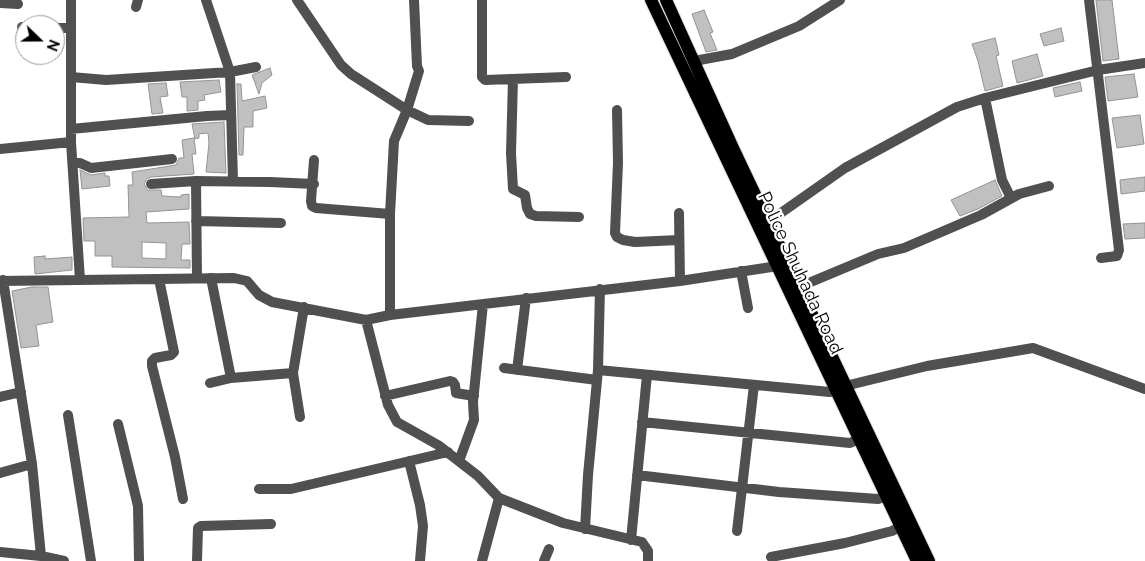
<!DOCTYPE html>
<style>
body{margin:0}
#map{position:relative;width:1145px;height:561px;overflow:hidden;background:#fff;font-family:Raleway,sans-serif}
canvas{display:block}
.north{position:absolute;left:15px;top:15px;width:50px;height:50px;box-sizing:border-box;background:#fff;border:1px solid #999;border-radius:50%;rotate:112deg;font-size:14px;font-weight:700;line-height:20px;text-align:center;color:#000}
.north::after{content:'';display:block;margin:auto;width:18px;height:22px;background:#000;clip-path:polygon(50% 0,100% 100%,50% 72%,0 100%)}
</style>
<div id="map">
<canvas width="1145" height="561"></canvas>
<div class="north">N</div>
</div>
<script>
const g = document.querySelector('canvas').getContext('2d');
g.lineJoin = 'round';
function fill(path, color) { g.fillStyle = color; g.fill(path, 'evenodd'); }
const toPath = rows => new Path2D(rows.map(r => 'M' + r).join(''));
function trace(path, color, width, dash) { g.strokeStyle = color; g.lineWidth = width; g.lineCap = dash ? 'butt' : 'round'; g.setLineDash(dash || []); g.stroke(path); }
function drawText(font, color, halo, rows, align = 'center') {
  g.font = font + ' Raleway,sans-serif'; g.lineWidth = 4.5; g.setLineDash([]); g.textBaseline = 'middle'; g.strokeStyle = halo; g.fillStyle = color; for (const [text, x, y, turn = 0] of rows) {
    g.save(); g.translate(x, y); g.rotate((+turn || 0) * Math.PI / 180); g.textAlign = isNaN(turn) ? turn : align; if (halo) g.strokeText(text, 0, 0); g.fillText(text, 0, 0); g.restore();
  }
}
const building = toPath([
 [1096,0,1112,0,1119,59,1103,61,1096,0],
 [704,10,713,32,710,33,717,50,706,52,692,14,704,10],
 [1061,28,1064,41,1044,46,1040,34,1061,28],
 [995,38,999,55,996,56,1003,86,985,91,978,61,972,44,995,38],
 [1037,54,1043,76,1017,83,1012,61,1037,54],
 [270,68,272,75,262,83,259,94,252,75,270,68],
 [1134,74,1138,97,1108,101,1105,77,1134,74],
 [219,80,221,92,204,95,205,100,198,101,198,110,187,111,187,97,182,97,180,82,219,80],
 [1080,82,1082,91,1055,97,1053,88,1080,82],
 [166,83,168,96,160,97,163,113,152,114,148,84,166,83],
 [237,84,241,84,242,101,265,96,267,108,253,111,253,127,244,127,243,155,239,155,237,84],
 [1140,115,1144,144,1117,148,1112,118,1140,115],
 [224,122,226,173,206,172,209,143,208,133,199,134,199,138,195,139,192,124,224,122],
 [194,138,196,154,192,154,194,174,151,177,147,179,144,184,148,190,161,190,162,196,181,197,181,195,189,194,189,209,146,212,147,223,189,222,190,244,182,244,181,260,190,260,190,268,112,267,112,256,95,256,95,241,84,241,83,218,129,217,128,185,133,185,132,172,176,165,179,158,184,158,182,140,194,138],
 [142,242,166,243,166,259,142,258,142,242],
 [80,170,91,175,105,173,105,176,109,176,110,186,82,189,80,170],
 [1145,177,1145,191,1121,194,1120,180,1145,177],
 [995,180,1002,196,978,209,960,216,951,200,995,180],
 [1145,223,1145,238,1125,239,1123,224,1145,223],
 [45,256,45,259,72,257,72,270,35,274,34,257,45,256],
 [32,287,48,287,53,322,36,325,39,346,21,348,12,291,32,287]
]);
const minor = toPath([
 [71,0,71,142,80,280],
 [206,0,230,72,233,181],
 [297,0,341,65,351,74,407,110,428,120,469,121],
 [482,0,482,77,485,80,566,77],
 [1089,0,1119,250,1117,256,1101,258],
 [0,3,18,4],
 [136,7,138,0],
 [22,27,25,27],
 [55,28,71,28],
 [694,61,732,54,799,26,840,0],
 [71,77,106,80,230,72,256,67],
 [513,79,511,153,513,189,525,195,527,208,530,214,536,216,579,217],
 [985,98,1002,180,1011,198],
 [617,110,618,163,615,233,617,237,623,240,635,242,679,240],
 [71,129,207,116,231,115],
 [0,149,71,142],
 [314,160,311,201,312,206,316,208,390,214],
 [73,163,80,163,91,168,172,159],
 [196,181,197,278],
 [151,184,196,181,270,182,314,184],
 [679,213,680,281],
 [196,221,281,223],
 [768,222,845,168,957,107,985,98,1098,70,1145,63],
 [741,271,748,308],
 [211,278,231,378],
 [159,279,174,352,171,355,155,358,152,361,152,366,175,457,183,499],
 [3,280,32,464,41,556],
 [0,281,234,278,247,281,259,295,272,302,366,320,390,315,680,281,778,266],
 [799,287,878,254,904,248,981,215,1019,194,1049,186],
 [390,315,390,214,394,141,407,110,419,71,417,66,414,0],
 [366,320,388,405,397,422,438,445,478,476,499,498,563,523,642,542,648,551,648,561],
 [504,368,597,380],
 [517,370,526,298],
 [598,370,830,392,836,390],
 [210,383,231,378,293,373],
 [845,386,927,366,1033,348,1145,389],
 [385,396,450,381,453,382,455,385,456,393,474,396],
 [0,397,21,392],
 [68,415,91,561],
 [300,417,293,373,304,307],
 [642,422,850,443,859,439],
 [118,424,138,506,139,561],
 [409,461,420,505,423,526,420,561],
 [459,461,474,420,473,402,483,304],
 [0,473,32,464],
 [637,475,779,492,878,499,886,496],
 [259,489,291,489,448,452],
 [585,529,588,475,598,370,600,289],
 [737,531,754,385],
 [631,540,647,375],
 [0,552,41,556,64,561],
 [771,557,845,543,892,531,900,527],
 [197,561,198,528,201,526,271,524],
 [482,561,499,498],
 [544,561,549,549]
]);
const major = toPath([
 [651,0,917,561],
 [666,0,733,148,929,561]
]);
const streetNames = [
 ["Police Shuhada Road",800,273,65]
];
fill(building, '#c0c0c0');
trace(building, '#949494', 1);
trace(major, '#dbdbdb', 14);
trace(minor, '#505050', 10);
trace(major, '#000', 12);
drawText('18px', '#000', '#fff', streetNames);
</script>
